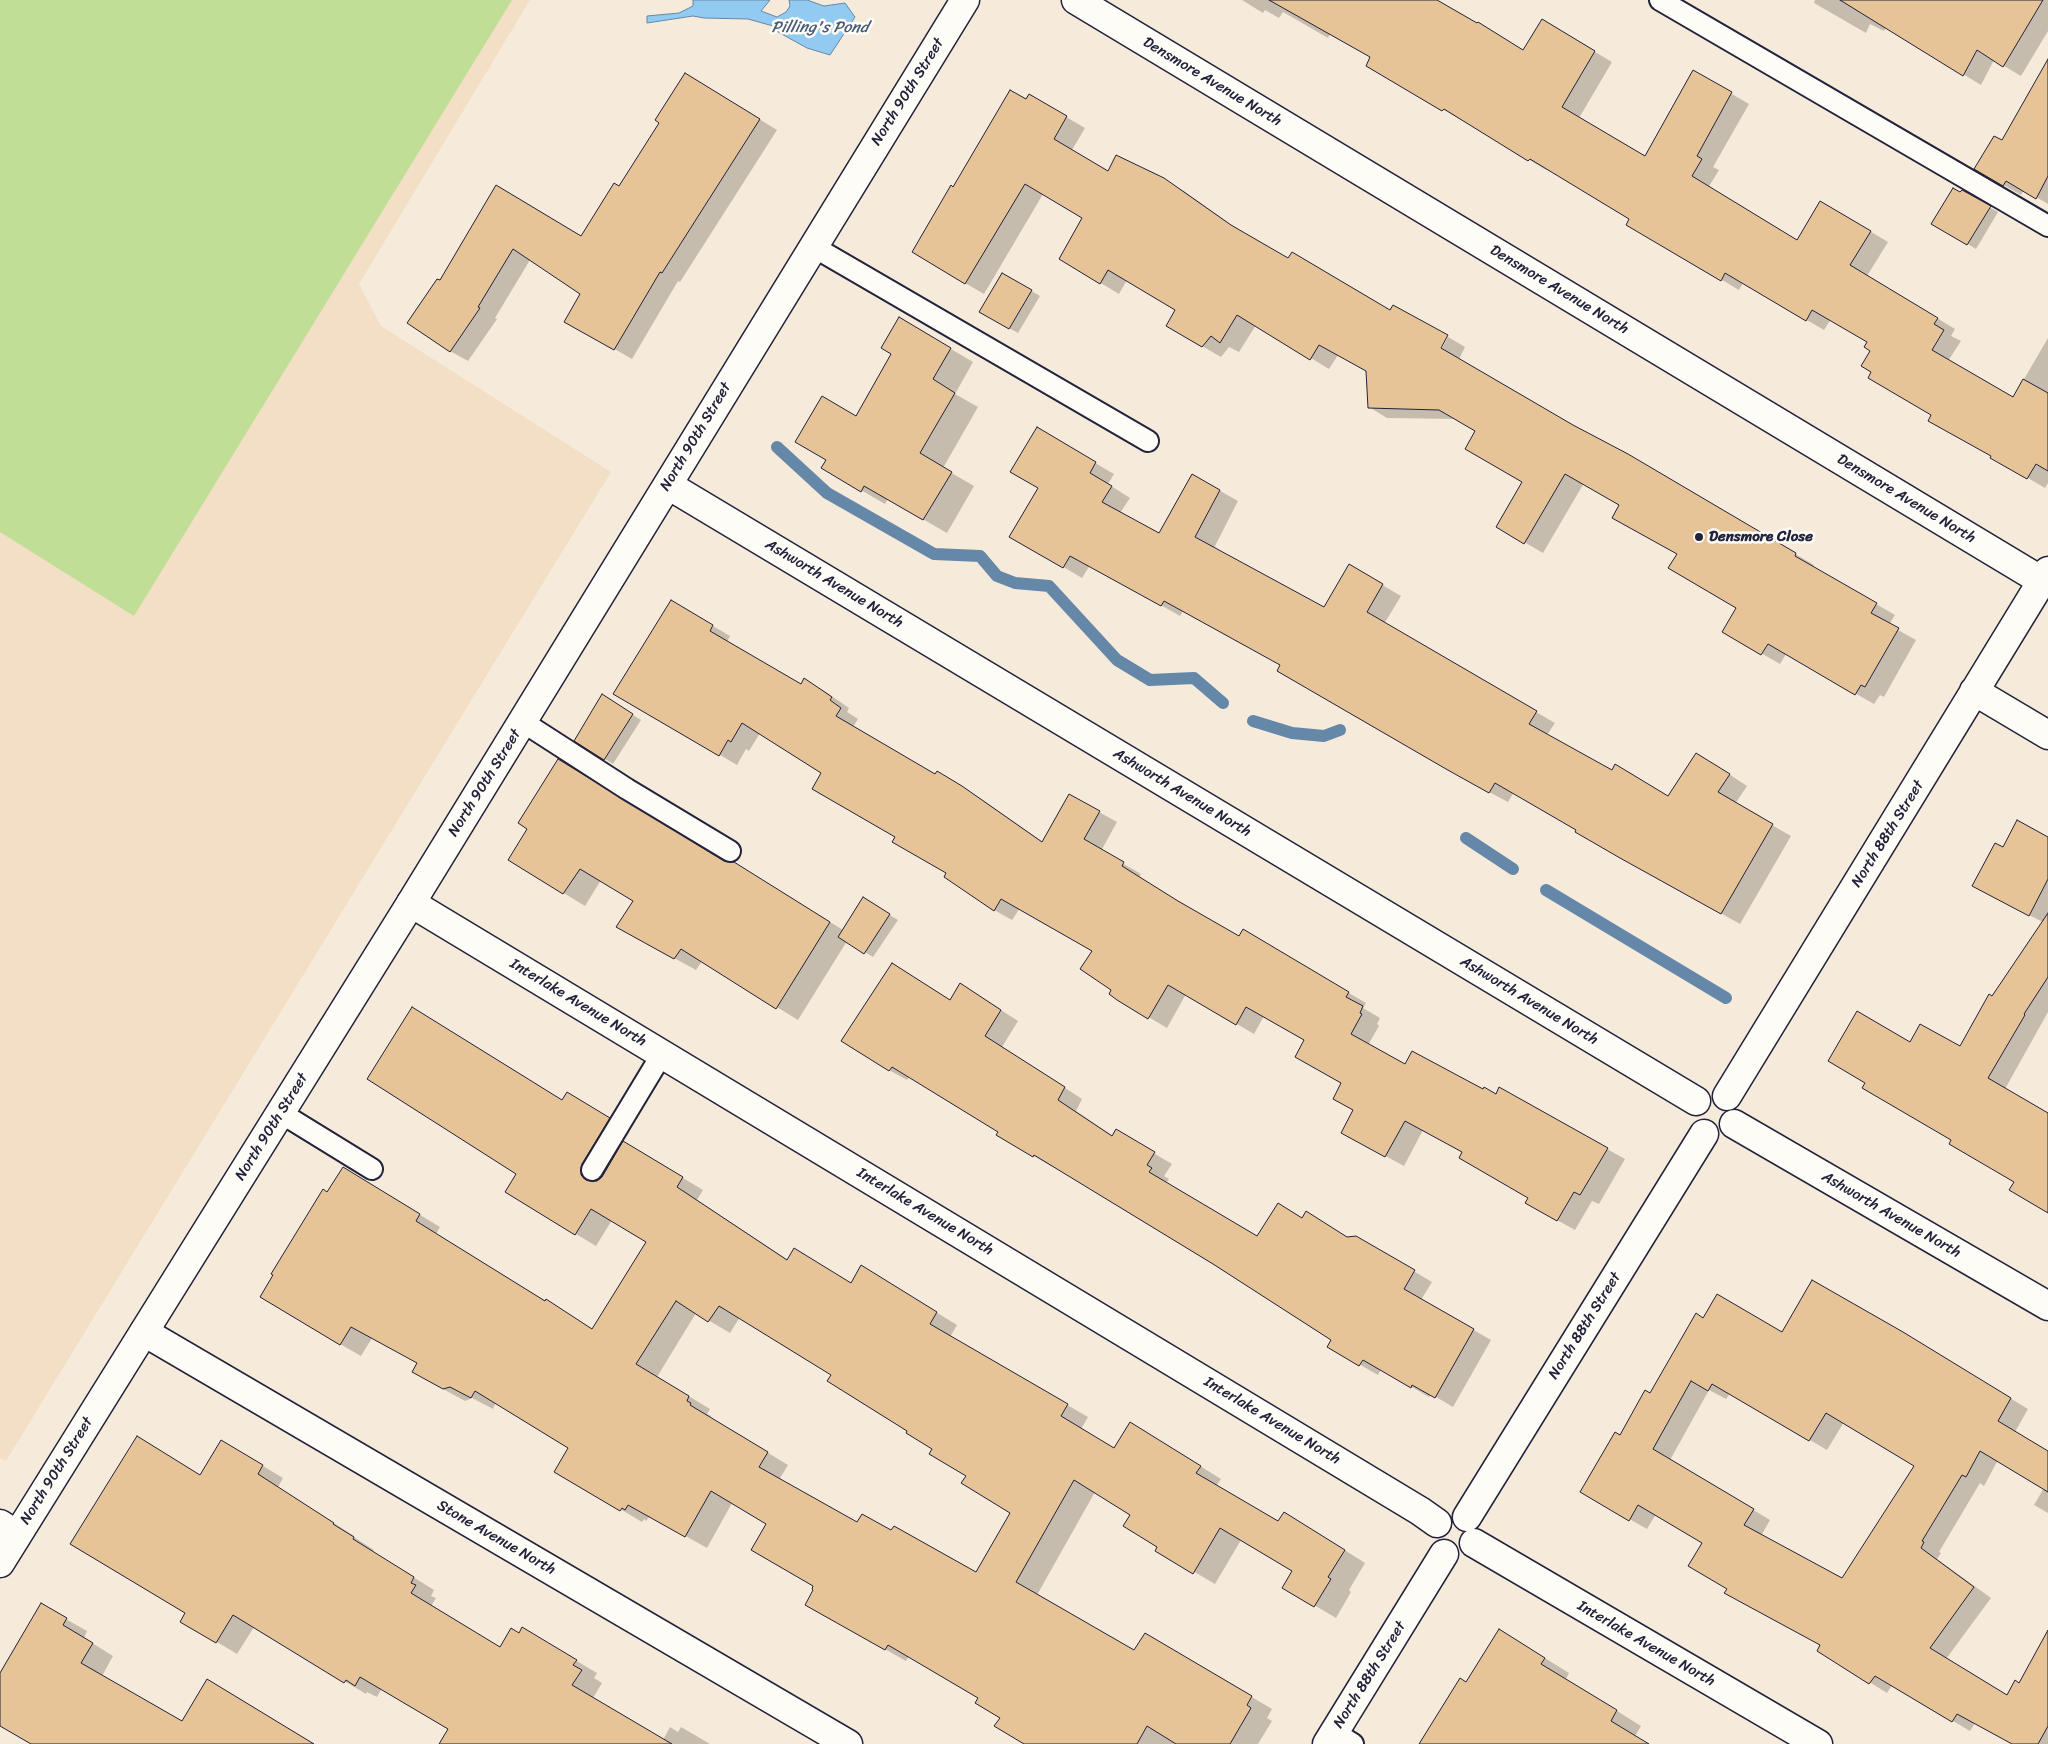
<!DOCTYPE html>
<style>
body{margin:0}
canvas{display:block;background:#f6ebda}
</style>
<canvas width="2048" height="1744"></canvas>
<script>
const g = document.querySelector('canvas').getContext('2d');
g.lineJoin = 'round';
function fill(path, color) { g.fillStyle = color; g.fill(path, 'evenodd'); }
const toPath = rows => new Path2D(rows.map(r => 'M' + r).join(''));
function trace(path, color, width, dash) { g.strokeStyle = color; g.lineWidth = width; g.lineCap = dash ? 'butt' : 'round'; g.setLineDash(dash || []); g.stroke(path); }
function drawText(font, color, halo, rows, align = 'center') {
  g.font = font + ' Sriracha,sans-serif'; g.lineWidth = 5; g.setLineDash([]); g.textBaseline = 'middle'; g.strokeStyle = halo; g.fillStyle = color; for (const [text, x, y, turn = 0] of rows) {
    g.save(); g.translate(x, y); g.rotate((+turn || 0) * Math.PI / 180); g.textAlign = isNaN(turn) ? turn : align; if (halo) g.strokeText(text, 0, 0); g.fillText(text, 0, 0); g.restore();
  }
}
const built = toPath([
 [0,0,530,0,359,284,381,326,611,472,6,1461,0,1458]
]);
const green = toPath([
 [0,0,512,0,134,616,0,532]
]);
const water = toPath([
 [693,0,770,0,761,11,777,17,786,12,790,6,789,0,807,0,824,6,845,3,855,17,830,55,807,48,778,32,773,26,748,19,704,18,693,16,647,23,647,16,679,13,693,6,693,0]
]);
const shadow = toPath([
 [1242,0,1434,0,1524,51,1560,31,1612,62,1579,118,1645,158,1694,72,1749,104,1713,167,1719,170,1708,188,1798,241,1838,212,1888,242,1867,276,1955,329,1951,336,1961,341,1948,361,2013,398,2048,338,2048,483,2045,488,1992,457,1992,456,1873,371,1869,341,1831,319,1824,330,1743,283,1739,290,1628,224,1630,218,1548,168,1546,170,1462,119,1461,120,1367,65,1372,57,1330,34,1328,38,1283,12,1279,18,1265,10,1263,13],
 [1815,0,2048,0,2048,31,2021,76,1994,60,1981,85,1886,27,1884,31,1870,24,1866,33,1814,3],
 [2048,80,2048,204,2024,190,2021,195,1976,169,2002,142],
 [702,84,777,130,680,282,678,281,632,359,566,321,581,294,530,260,495,318,497,319,468,361,450,351,440,282,496,187,581,237],
 [1030,96,1085,128,1072,150,1108,172,1164,180,1184,191,1247,236,1439,354,1448,337,1465,347,1459,359,1576,428,1647,467,1814,565,1812,567,1895,615,1889,625,1916,640,1884,697,1880,695,1874,704,1786,654,1780,664,1724,632,1737,608,1621,504,1584,483,1543,553,1497,526,1523,482,1477,431,1458,419,1387,418,1369,407,1367,371,1338,355,1329,369,1256,325,1239,352,1229,347,1221,357,1167,326,1177,310,1127,280,1119,294,1061,259,1083,218,1043,194,984,294,965,283,954,188],
 [1962,191,1998,212,1976,249,1933,223],
 [1002,274,1040,296,1018,333,980,312],
 [900,319,973,362,955,394,978,407,943,468,974,486,947,533,888,499,885,504,823,468,857,417,893,354],
 [1037,429,1114,474,1108,484,1130,498,1120,513,1159,534,1192,475,1238,501,1214,548,1324,609,1350,566,1401,596,1384,624,1555,723,1547,735,1612,772,1669,797,1715,765,1747,786,1735,804,1791,836,1740,924,1621,857,1578,829,1514,792,1508,802,1466,780,1281,665,1183,611,1180,616,1090,565,1082,578,1011,536,1039,488],
 [671,601,730,636,727,642,801,686,805,680,823,690,849,708,847,712,858,719,853,727,936,776,938,773,980,798,1043,842,1070,796,1117,822,1101,851,1141,874,1139,877,1194,911,1240,938,1243,931,1366,1003,1363,1008,1380,1018,1377,1024,1379,1026,1368,1045,1405,1066,1483,1091,1607,1149,1625,1159,1599,1204,1592,1201,1575,1230,1526,1203,1529,1197,1464,1152,1423,1130,1404,1166,1360,1142,1354,1110,1343,1083,1306,1040,1264,1016,1254,1034,1186,994,1167,1028,1118,999,1093,951,1020,908,1012,920,994,910,948,873,897,837,822,773,760,733,749,751,746,749,737,765,615,693],
 [602,696,641,720,613,764,575,740],
 [2048,838,2048,1012,2005,1089,2048,1114,2048,1211,2016,1182,1952,1139,1910,1043,1960,1048,2043,922,1991,896,2004,848],
 [509,860,725,863,756,876,843,930,872,904,898,920,873,957,847,941,798,1020,702,961,696,970,639,939,635,900,601,880,585,906],
 [893,964,950,1001,978,995,1018,1021,1002,1047,1082,1099,1076,1111,1113,1136,1116,1131,1172,1164,1164,1176,1169,1179,1166,1183,1258,1237,1303,1219,1348,1238,1356,1237,1432,1282,1421,1300,1491,1340,1453,1407,1431,1394,1429,1397,1381,1369,1378,1375,1329,1347,1333,1340,1312,1328,1313,1326,1052,1165,1051,1166,998,1135,999,1132,910,1076,907,1080,889,1070],
 [563,1101,588,1105,630,1131,623,1142,703,1190,697,1200,788,1260,852,1284,882,1279,957,1325,950,1337,1088,1417,1081,1429,1114,1449,1131,1423,1221,1479,1216,1486,1278,1523,1305,1525,1365,1563,1349,1590,1351,1592,1336,1618,1284,1587,1293,1571,1241,1540,1215,1584,1157,1550,1159,1547,1132,1515,1095,1492,1037,1595,1134,1652,1145,1634,1272,1709,1267,1718,1272,1721,1258,1744,1027,1744,980,1697,909,1656,906,1661,807,1605,815,1586,767,1524,732,1503,707,1548,650,1516,646,1521,644,1519,642,1522,556,1471,570,1447,496,1402,493,1409,472,1398,465,1401,434,1384,419,1363,372,1338,361,1356,340,1344,328,1193,364,1181,440,1227,436,1234,593,1330,648,1242,612,1220,596,1246,576,1234],
 [696,1313,730,1333,740,1317,832,1375,934,1449,1011,1513,977,1574,857,1524,779,1480,788,1465,710,1418,711,1416,707,1414,710,1409,657,1377],
 [1704,1319,1783,1334,1921,1344,2028,1409,2015,1432,2048,1452,2048,1513,2034,1505,2044,1488,1998,1460,1984,1486,1980,1483,1939,1552,1941,1553,1937,1559,1991,1598,1946,1659,2008,1696,2019,1684,2048,1674,2048,1744,2014,1744,1975,1723,1970,1731,1892,1685,1887,1693,1818,1650,1822,1645,1728,1588,1704,1543,1656,1514,1647,1529,1582,1492],
 [1709,1390,1726,1399,1730,1393,1827,1450,1844,1422,1916,1465,1842,1579,1761,1536,1770,1520,1670,1460],
 [243,1454,283,1478,278,1487,354,1536,354,1537,374,1550,373,1552,434,1590,431,1596,436,1598,431,1606,501,1648,519,1634,543,1641,597,1673,594,1678,602,1683,593,1698,663,1740,670,1727,678,1732,681,1727,710,1744,451,1744,450,1729,382,1688,377,1697,367,1692,366,1694,254,1627,237,1654,182,1621,187,1613,201,1476],
 [41,1605,87,1631,84,1638,113,1656,102,1676,183,1722,314,1744,34,1744,0,1725,0,1675],
 [1524,1645,1569,1673,1566,1679,1641,1726,1635,1736,1648,1744,1421,1744,1466,1683]
]);
const stream = toPath([
 [777,447,827,493,934,554,980,556,997,576,1015,583,1049,586,1117,660,1150,680,1194,678,1223,703],
 [1253,721,1292,733,1324,736,1340,730],
 [1466,838,1513,869],
 [1546,890,1726,998]
]);
const building = toPath([
 [1269,0,1437,0,1477,23,1478,22,1523,50,1542,19,1595,51,1562,107,1645,156,1693,70,1732,92,1697,156,1702,159,1692,176,1797,240,1820,201,1871,231,1850,265,1938,318,1934,324,1944,330,1932,350,2013,397,2023,379,2048,393,2048,471,2036,464,2027,479,1990,458,1991,456,1928,421,1931,415,1868,378,1871,372,1861,366,1870,351,1864,347,1867,342,1812,310,1806,321,1725,273,1721,281,1626,225,1629,219,1530,159,1528,161,1444,109,1442,111,1366,66,1370,57,1269,0],
 [1840,0,2043,0,2003,67,1977,50,1963,76,1840,0],
 [2048,59,2048,176,2036,199,2006,181,2003,186,1974,169,1994,136,2002,140,2048,59],
 [685,73,760,119,662,273,660,272,614,350,564,322,580,294,513,249,478,307,480,308,450,352,407,323,437,279,440,280,496,185,581,236,614,183,619,186,659,123,655,120,685,73],
 [1010,90,1026,99,1029,94,1067,116,1054,139,1108,171,1116,155,1164,178,1231,225,1288,258,1292,252,1390,310,1393,305,1448,335,1441,348,1573,425,1628,454,1796,553,1795,556,1877,603,1871,613,1899,628,1865,687,1861,685,1855,695,1768,644,1761,655,1722,632,1736,608,1668,568,1677,554,1612,518,1619,505,1565,474,1524,544,1496,527,1522,482,1465,449,1475,431,1439,410,1368,408,1366,371,1319,345,1310,360,1237,315,1220,343,1211,336,1202,347,1166,326,1175,310,1108,270,1100,284,1059,259,1082,218,1025,184,965,284,912,252,951,185,953,187,1010,90],
 [1953,188,1960,192,1962,190,1991,206,1967,245,1931,224,1953,188],
 [1002,273,1032,290,1009,329,979,312,1002,273],
 [899,317,951,348,933,379,955,393,920,453,952,472,923,520,864,486,861,492,821,468,826,460,795,442,822,396,856,416,891,354,881,348,899,317],
 [1037,427,1096,462,1090,473,1112,486,1102,502,1159,533,1192,474,1220,490,1195,537,1324,607,1349,564,1383,584,1367,612,1537,711,1529,724,1612,770,1615,764,1668,796,1696,753,1730,774,1718,792,1773,824,1721,914,1620,858,1575,832,1576,830,1495,783,1489,793,1446,769,1277,671,1280,665,1164,601,1161,606,1070,556,1063,568,1009,537,1038,488,1010,472,1037,427],
 [671,600,713,625,710,631,801,684,804,678,832,697,830,700,841,708,836,716,935,774,937,771,962,786,1042,842,1069,794,1100,811,1084,839,1124,862,1122,866,1178,901,1239,936,1243,929,1349,992,1346,997,1363,1006,1360,1013,1362,1014,1351,1034,1405,1064,1412,1051,1483,1089,1484,1087,1496,1094,1499,1087,1608,1148,1580,1195,1574,1192,1557,1221,1525,1203,1528,1198,1459,1158,1462,1152,1405,1121,1385,1157,1341,1133,1353,1110,1333,1099,1341,1083,1295,1057,1304,1040,1246,1007,1236,1025,1168,985,1148,1019,1117,1000,1109,994,1111,990,1080,969,1092,951,1001,899,994,911,944,877,946,873,892,842,895,837,812,789,821,773,742,723,731,742,728,740,719,756,613,694,671,600],
 [602,694,633,714,604,760,574,741,602,694],
 [558,759,724,861,734,862,830,922,776,1009,681,949,674,959,616,927,633,901,580,869,563,894,508,860,527,829,518,823,558,759],
 [2017,820,2048,837,2048,879,2029,916,1972,886,1995,843,2003,847,2017,820],
 [863,897,890,914,864,954,838,937,863,897],
 [2048,913,2048,977,2024,1014,2025,1015,1988,1078,2048,1113,2048,1213,2009,1190,2014,1182,1949,1144,1951,1140,1862,1088,1865,1083,1828,1061,1857,1011,1910,1042,1920,1024,1960,1046,1989,994,1992,996,2048,913],
 [892,963,950,1000,960,983,1001,1010,985,1036,1065,1087,1058,1100,1112,1136,1116,1129,1155,1152,1147,1165,1152,1168,1149,1172,1257,1236,1278,1203,1302,1218,1306,1211,1347,1237,1356,1236,1415,1270,1404,1289,1474,1329,1435,1398,1412,1385,1411,1388,1363,1360,1359,1366,1327,1347,1331,1340,1213,1264,1034,1155,1033,1157,996,1135,998,1132,892,1067,889,1071,841,1041,892,963],
 [412,1007,562,1100,567,1092,610,1118,582,1164,581,1175,586,1180,597,1181,602,1177,623,1141,683,1177,677,1187,787,1260,794,1248,851,1283,861,1265,937,1312,930,1324,1068,1404,1061,1416,1114,1448,1130,1422,1201,1466,1196,1473,1278,1521,1284,1512,1345,1550,1328,1577,1331,1579,1314,1607,1282,1588,1292,1571,1220,1528,1193,1574,1155,1551,1157,1547,1123,1526,1130,1515,1074,1480,1016,1582,1134,1650,1145,1633,1252,1696,1247,1705,1251,1708,1230,1744,1176,1744,1147,1726,1137,1744,1024,1744,994,1726,1000,1718,975,1703,978,1698,888,1645,885,1650,805,1605,813,1590,812,1589,813,1586,751,1550,766,1524,711,1491,685,1537,628,1505,625,1510,622,1508,620,1511,554,1472,568,1448,475,1391,471,1398,450,1387,443,1389,412,1372,417,1363,351,1327,340,1345,260,1297,273,1275,271,1274,323,1189,327,1192,343,1167,420,1214,416,1221,545,1301,546,1299,592,1329,646,1242,591,1209,575,1235,505,1192,516,1174,367,1079,412,1007],
 [676,1301,708,1322,719,1306,831,1375,827,1381,907,1431,906,1433,932,1449,929,1454,966,1476,961,1483,1010,1513,976,1572,894,1526,891,1530,862,1514,857,1522,759,1467,768,1452,690,1405,691,1403,687,1401,689,1396,636,1364,676,1301],
 [1812,1280,1903,1332,2011,1398,1998,1421,2048,1451,2048,1492,1980,1451,1966,1477,1962,1475,1922,1541,1924,1542,1921,1548,1974,1587,1930,1648,2007,1695,2015,1680,2019,1683,2048,1630,2048,1726,2038,1744,2012,1744,1957,1714,1952,1722,1875,1676,1869,1684,1817,1651,1820,1645,1724,1593,1727,1589,1688,1566,1702,1543,1638,1505,1629,1521,1580,1492,1615,1432,1620,1435,1645,1390,1650,1393,1696,1313,1703,1318,1717,1294,1782,1332,1812,1280],
 [1691,1381,1708,1391,1712,1384,1809,1441,1826,1413,1914,1466,1842,1578,1744,1525,1754,1509,1653,1449,1691,1381],
 [137,1436,200,1475,221,1440,263,1465,258,1474,334,1523,333,1524,354,1537,353,1539,414,1577,411,1583,416,1585,411,1593,500,1647,511,1628,519,1633,522,1627,577,1660,573,1665,582,1670,572,1685,672,1744,439,1744,448,1729,360,1677,355,1686,346,1680,344,1683,233,1615,216,1643,180,1622,185,1613,70,1544,137,1436],
 [41,1603,67,1618,63,1625,93,1643,81,1663,182,1721,207,1679,314,1744,31,1744,0,1726,0,1673,41,1603],
 [1499,1629,1545,1658,1541,1664,1617,1710,1611,1721,1649,1744,1419,1744,1460,1678,1466,1682,1499,1629]
]);
const lane = toPath([
 [1660,0,2048,226],
 [814,247,1148,441],
 [523,722,627,789,730,851],
 [281,1113,372,1169],
 [592,1170,662,1054],
 [1334,1732,1353,1744]
]);
const street = toPath([
 [1076,0,2042,581],
 [668,485,1696,1101],
 [1974,691,2048,735],
 [411,903,1420,1511,1437,1523],
 [1727,1096,2048,571],
 [1734,1124,2048,1306],
 [144,1332,848,1744],
 [1467,1517,1704,1134],
 [0,1524,17,1535],
 [1474,1543,1818,1744],
 [1327,1744,1444,1554]
]);
const secondary = toPath([
 [0,1563,411,903,965,0]
]);
const markers = [
 [1699,537,5,"#22223b"]
];
const streetNames = [
 ["Densmore Avenue North",1212,82,31],
 ["North 90th Street",908,92,-58],
 ["Densmore Avenue North",1559,290,31],
 ["North 90th Street",696,437,-59],
 ["Densmore Avenue North",1906,499,31],
 ["Ashworth Avenue North",834,584,31],
 ["North 90th Street",485,783,-58],
 ["Ashworth Avenue North",1182,793,31],
 ["North 88th Street",1888,834,-58],
 ["Ashworth Avenue North",1529,1001,31],
 ["Interlake Avenue North",578,1003,31],
 ["North 90th Street",272,1127,-58],
 ["Interlake Avenue North",925,1212,31],
 ["Ashworth Avenue North",1891,1215,30],
 ["North 88th Street",1585,1326,-58],
 ["Interlake Avenue North",1272,1421,31],
 ["North 90th Street",57,1471,-58],
 ["Stone Avenue North",496,1538,30],
 ["Interlake Avenue North",1646,1644,30],
 ["North 88th Street",1370,1675,-58]
];
const poiNames = [
 ["Densmore Close",1709,537]
];
const waterNames = [
 ["Pilling's Pond",820,28]
];
fill(built, '#f2dfc6');
fill(green, '#c0de96');
fill(water, '#92caf1');
trace(water, '#6587a8', 1);
fill(shadow, '#0003');
trace(stream, '#6587a8', 12);
fill(building, '#e7c398');
trace(building, '#22223b', 1);
trace(lane, '#22223b', 24);
trace(street, '#22223b', 31);
trace(secondary, '#22223b', 31);
trace(lane, '#fdfcf7', 20);
trace(street, '#fdfcf7', 28);
trace(secondary, '#fdfcf7', 28);
for (const [x, y, r, color] of markers) { const dot = new Path2D(); dot.arc(x, y, r, 0, 2 * Math.PI); g.fillStyle = color; g.fill(dot); trace(dot, '#fdfcf7', 2); }
drawText('15px', '#22223b', '#fdfcf7', streetNames);
drawText('bold 15px', '#22223b', '#fdfcf7', poiNames, 'left');
drawText('italic 16px', '#495d7b', '#fdfcf7', waterNames);
</script>
